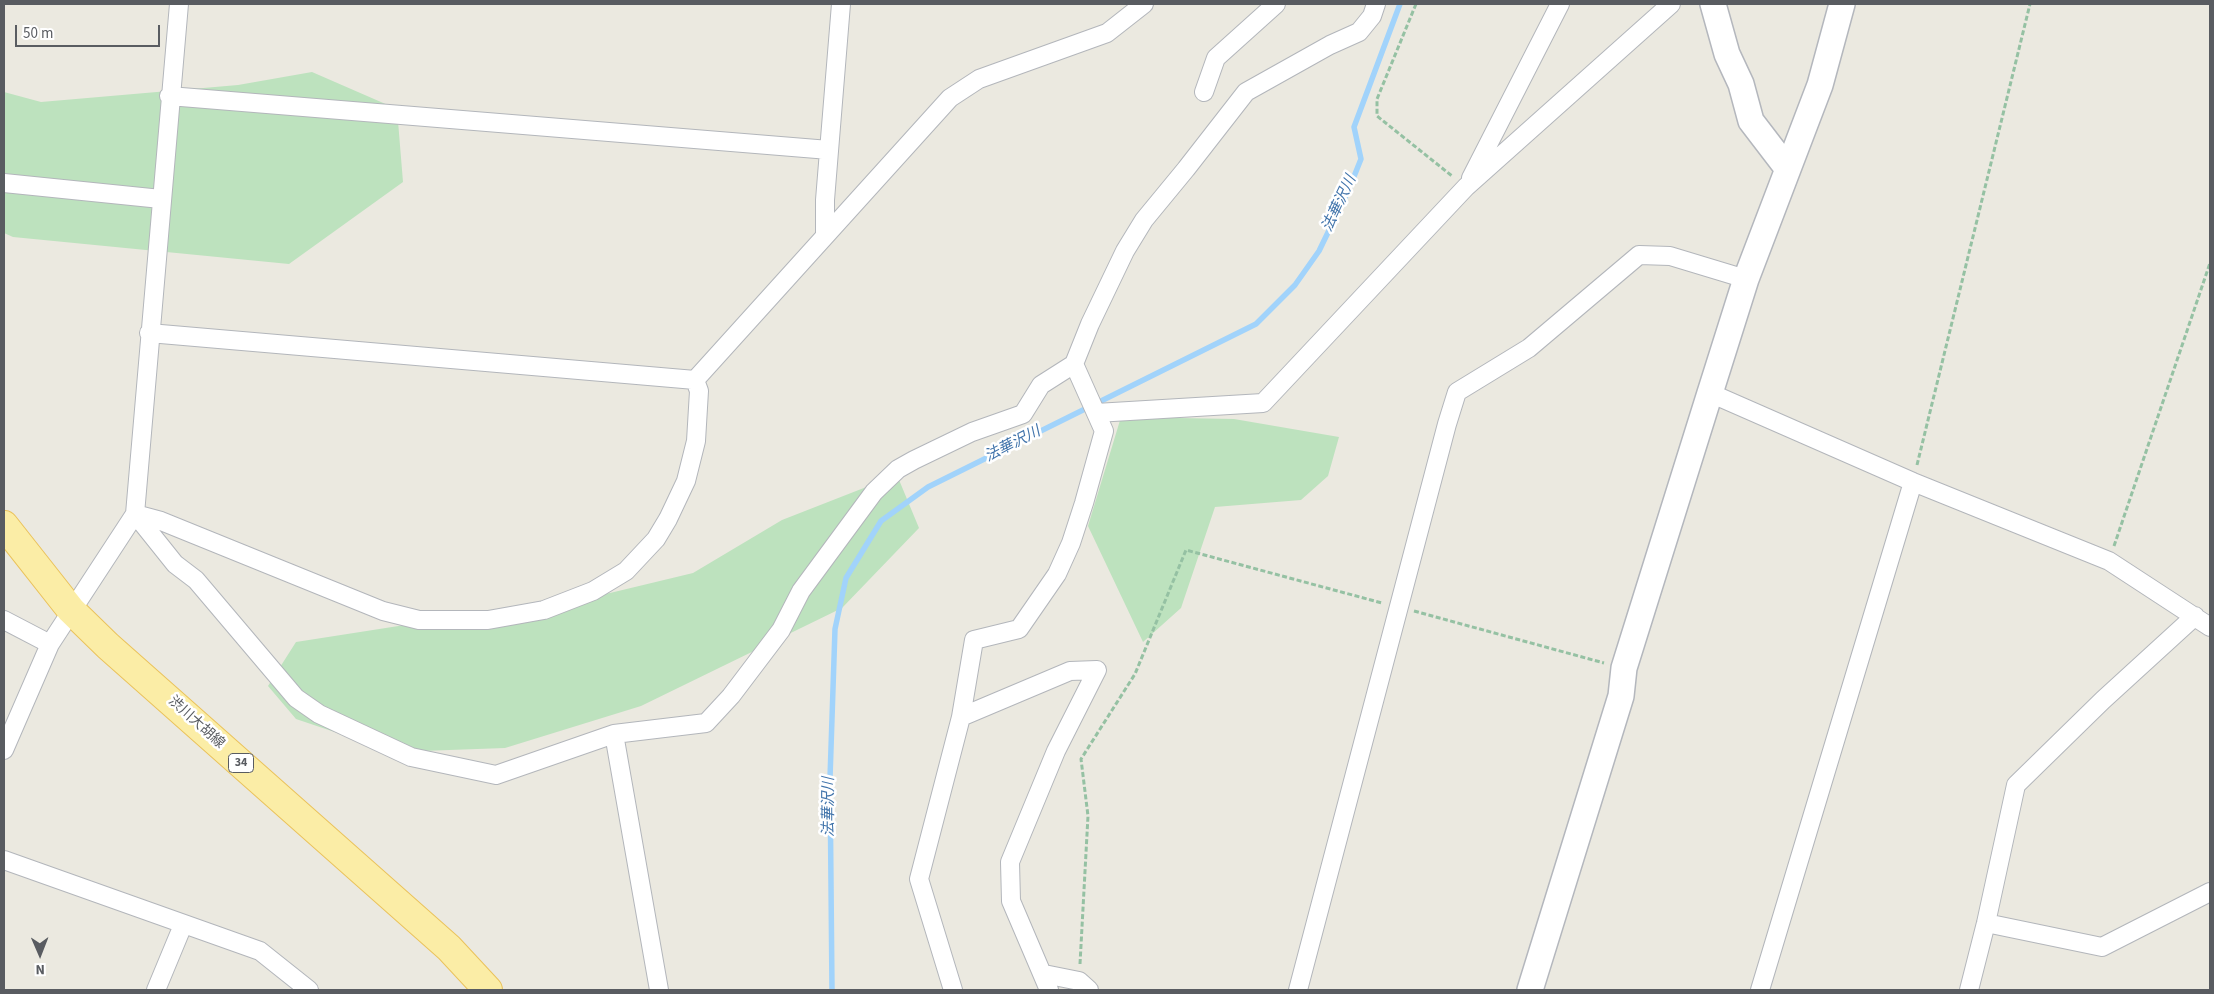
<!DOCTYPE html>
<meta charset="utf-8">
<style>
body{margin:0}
#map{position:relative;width:2214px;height:994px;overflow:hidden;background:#ebe9e0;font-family:"Source Sans 3",sans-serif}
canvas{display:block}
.frame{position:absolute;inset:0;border:5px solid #595c61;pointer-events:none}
.north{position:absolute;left:15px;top:929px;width:50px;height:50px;-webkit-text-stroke:4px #fff;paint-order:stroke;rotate:179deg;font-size:14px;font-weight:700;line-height:20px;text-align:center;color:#595c61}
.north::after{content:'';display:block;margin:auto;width:18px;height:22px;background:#595c61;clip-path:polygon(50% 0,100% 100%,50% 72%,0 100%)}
.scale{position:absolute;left:15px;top:25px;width:145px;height:22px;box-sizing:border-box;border:2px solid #595c61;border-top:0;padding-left:6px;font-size:15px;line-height:18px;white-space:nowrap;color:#595c61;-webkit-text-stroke:4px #fff;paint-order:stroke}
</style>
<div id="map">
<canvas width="2214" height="994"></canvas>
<div class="frame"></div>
<div class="north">N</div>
<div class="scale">50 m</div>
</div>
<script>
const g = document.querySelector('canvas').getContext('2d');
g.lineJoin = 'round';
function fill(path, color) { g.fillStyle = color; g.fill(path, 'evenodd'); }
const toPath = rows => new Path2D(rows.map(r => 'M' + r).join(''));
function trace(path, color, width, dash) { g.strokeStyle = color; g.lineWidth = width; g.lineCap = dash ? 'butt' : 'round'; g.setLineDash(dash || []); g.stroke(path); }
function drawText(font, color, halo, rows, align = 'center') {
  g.font = font + ' "Source Sans 3","Noto Sans JP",sans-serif'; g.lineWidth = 5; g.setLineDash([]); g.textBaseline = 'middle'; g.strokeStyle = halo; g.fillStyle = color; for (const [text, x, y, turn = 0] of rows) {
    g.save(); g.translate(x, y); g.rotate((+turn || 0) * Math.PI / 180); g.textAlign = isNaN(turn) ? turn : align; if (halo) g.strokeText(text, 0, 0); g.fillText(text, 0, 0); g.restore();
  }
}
const green = toPath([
 [312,72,397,109,403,182,289,264,13,237,4,233,4,92,41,102,238,85],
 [1121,417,1234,419,1339,437,1328,476,1301,500,1215,507,1181,608,1143,642,1088,526],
 [897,475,919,528,842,608,641,706,505,748,394,752,296,719,268,686,296,642,610,593,693,573,782,520]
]);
const stream = toPath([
 [832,990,830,778,835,629,846,578,881,521,928,487,1256,324,1295,285,1319,251,1349,189,1361,159,1354,127,1400,4]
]);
const path = toPath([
 [1416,4,1377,99,1377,116,1452,176],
 [1917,465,2030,4],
 [2114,546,2210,263],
 [1414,611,1604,663],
 [1080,964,1088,816,1081,759,1135,674,1186,550,1382,603]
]);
const street = toPath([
 [1204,92,1216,58,1276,4],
 [169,96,829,150],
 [1471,178,1560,4],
 [4,183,161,199],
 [825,234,825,200,841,4],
 [149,333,695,380],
 [695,380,950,98,979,79,1107,33,1144,4],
 [1710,393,1913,482,2109,561,2210,627],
 [1096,413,1263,403,1466,187,1671,4],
 [135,514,175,564,196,580,296,698,319,714,411,757,496,775,614,734,706,723,731,696,781,630,801,591,874,492,898,469,914,460,972,432,1023,414,1041,385,1074,364,1090,324,1125,251,1144,220,1186,169,1246,92,1330,45,1359,32,1372,16,1376,4],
 [135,514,161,521,383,611,419,620,488,620,544,610,593,591,626,571,656,539,668,519,686,481,696,441,699,391,695,380],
 [4,620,50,644],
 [961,717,1070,671,1097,670,1056,751,1010,862,1011,901,1049,990],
 [614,734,659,990],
 [4,750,50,644,135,514,179,4],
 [4,860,260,951,309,990],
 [1986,923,2102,947,2210,892],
 [1044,974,1079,981,1089,990],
 [156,990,183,925],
 [953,990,919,879,961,717,974,640,1019,629,1057,574,1071,543,1084,503,1104,431,1074,364],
 [1298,990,1447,424,1457,392,1529,348,1639,255,1670,256,1746,279],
 [1760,990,1913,482],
 [1969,990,1986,923,2016,785,2103,700,2195,616]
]);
const secondary = toPath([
 [1713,4,1727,54,1741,84,1751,121,1787,168],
 [1530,990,1621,696,1624,668,1710,393,1746,279,1820,85,1842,4]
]);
const primary = toPath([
 [4,525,71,610,108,646,449,948,488,990]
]);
const shields = [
 [241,763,25]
];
const shieldNames = [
 ["34",241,763]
];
const streetNames = [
 ["渋川大胡線",196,723,42]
];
const waterNames = [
 ["法華沢川",1340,204,-65],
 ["法華沢川",1013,445,-27],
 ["法華沢川",830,807,-90]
];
fill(green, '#bde2be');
trace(stream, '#a1d3fb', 5.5);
trace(street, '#b3b6bb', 20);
trace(secondary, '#b4b7bd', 28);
trace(primary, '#eac25b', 30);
trace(path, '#95c1a3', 3, [5, 2.5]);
trace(street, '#fff', 18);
trace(secondary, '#fff', 25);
trace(primary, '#fbeda6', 28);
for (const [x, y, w] of shields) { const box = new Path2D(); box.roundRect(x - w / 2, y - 9.5, w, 19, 4); g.fillStyle = '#fff'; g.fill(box); trace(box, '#595c61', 1); }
drawText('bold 12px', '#595c61', null, shieldNames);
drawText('14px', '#595c61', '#fff', streetNames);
drawText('italic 15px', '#4174ab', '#fff', waterNames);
</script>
